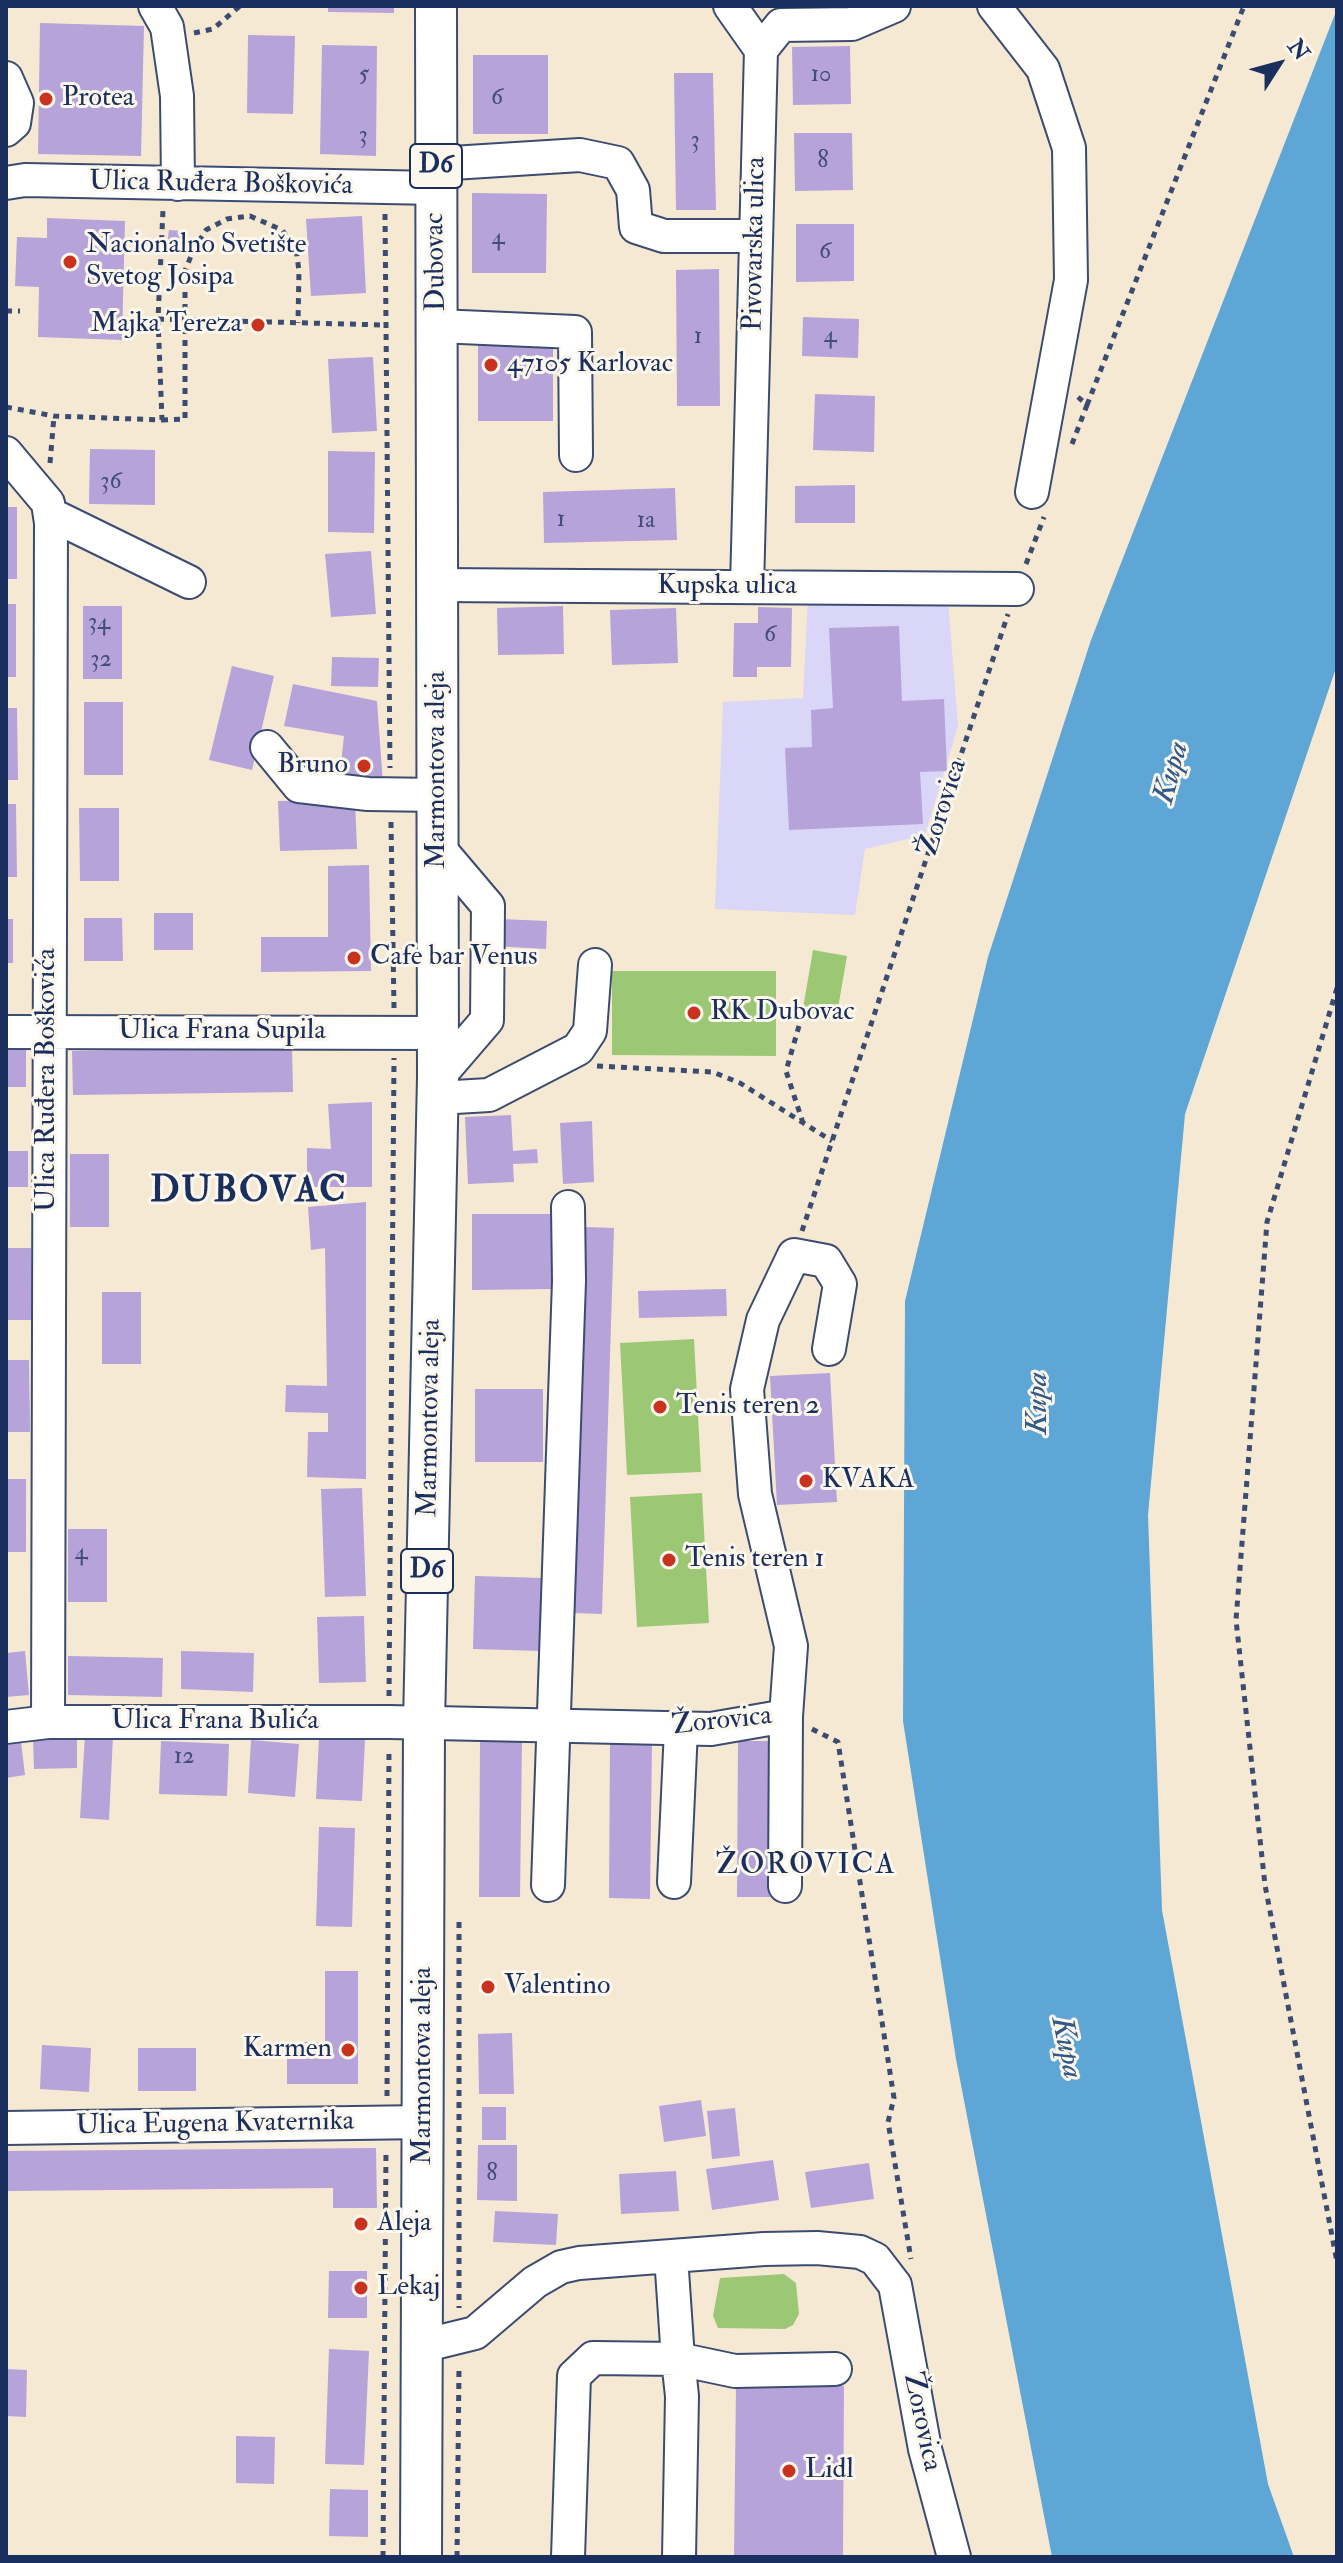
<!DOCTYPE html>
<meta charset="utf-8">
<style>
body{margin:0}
#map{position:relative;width:1343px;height:2563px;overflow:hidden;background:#f6e9d3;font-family:"IM FELL Double Pica",serif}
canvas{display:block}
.frame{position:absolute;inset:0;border:8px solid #1b2f5e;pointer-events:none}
.north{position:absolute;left:1239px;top:24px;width:80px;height:80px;-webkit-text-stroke:6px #fbf7ec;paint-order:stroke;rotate:54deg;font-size:22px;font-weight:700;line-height:32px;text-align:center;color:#1b2f5e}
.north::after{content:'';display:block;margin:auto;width:28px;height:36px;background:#1b2f5e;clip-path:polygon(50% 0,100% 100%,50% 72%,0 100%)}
</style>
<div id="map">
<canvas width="1343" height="2563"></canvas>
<div class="frame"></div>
<div class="north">N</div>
</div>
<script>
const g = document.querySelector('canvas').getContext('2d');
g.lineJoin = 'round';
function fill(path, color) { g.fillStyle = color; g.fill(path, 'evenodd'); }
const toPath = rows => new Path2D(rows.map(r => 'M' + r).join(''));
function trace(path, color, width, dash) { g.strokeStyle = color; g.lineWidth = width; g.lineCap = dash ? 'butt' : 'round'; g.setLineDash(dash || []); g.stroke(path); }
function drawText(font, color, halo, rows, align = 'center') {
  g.font = font + ' "IM FELL Double Pica",serif'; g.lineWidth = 6; g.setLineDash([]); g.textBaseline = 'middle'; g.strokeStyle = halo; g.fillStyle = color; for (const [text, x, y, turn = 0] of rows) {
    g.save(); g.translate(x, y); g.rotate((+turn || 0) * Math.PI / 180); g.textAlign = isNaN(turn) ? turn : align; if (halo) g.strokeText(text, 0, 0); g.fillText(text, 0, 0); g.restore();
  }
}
const built = toPath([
 [808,599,948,600,958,726,925,835,865,849,855,915,715,909,723,702,803,698]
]);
const green = toPath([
 [813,950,847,956,836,1020,802,1014],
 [612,971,776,971,776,1056,612,1055],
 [694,1339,701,1472,627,1475,620,1343],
 [702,1493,709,1623,637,1627,630,1497],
 [784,2274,796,2283,799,2314,793,2325,785,2329,718,2328,713,2316,720,2278]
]);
const water = toPath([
 [1337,9,1337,665,1185,1114,1148,1515,1162,1910,1268,2484,1294,2557,1052,2557,956,2059,903,1721,905,1301,988,957,1091,640]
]);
const building = toPath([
 [328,6,394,6,394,13,328,12],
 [40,23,144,26,141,156,38,154],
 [248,35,295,36,293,114,247,113],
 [322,45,377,46,376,156,320,154],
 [850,46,851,104,793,105,792,47],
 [473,55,548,55,548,134,473,134],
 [674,73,713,73,716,210,676,210],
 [794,133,852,133,853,190,795,191],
 [472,193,547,194,546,273,472,273],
 [362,216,366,293,311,296,306,219],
 [47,218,125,221,122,340,38,337,39,287,15,286,17,237,47,238],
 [796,224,854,224,854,281,796,282],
 [169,230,182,231,181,246,167,244],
 [719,269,720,406,677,406,676,270],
 [803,317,859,319,858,358,802,356],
 [478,342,553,342,553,421,478,421],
 [373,357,377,431,332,433,328,359],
 [815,394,875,396,874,452,813,450],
 [90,449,155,450,155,505,89,504],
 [328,451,375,452,374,533,328,532],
 [855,485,855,523,795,523,795,486],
 [675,488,677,540,544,543,543,492],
 [6,507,17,507,17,579,6,579],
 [371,551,376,614,331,617,325,554],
 [6,604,16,604,16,677,6,677],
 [83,606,122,606,122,679,83,679],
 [563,606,564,654,498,655,497,608],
 [758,607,792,608,791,667,757,667,757,677,733,677,734,623,758,623],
 [676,608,678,663,612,665,610,610],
 [899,626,902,701,944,699,947,771,920,772,923,824,789,830,785,748,812,747,811,710,833,708,829,628],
 [332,657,379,658,378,687,331,686],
 [232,666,274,676,252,770,209,760],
 [293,684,377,701,383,784,339,781,344,736,284,726],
 [84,702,123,702,123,775,84,775],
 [6,708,17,708,18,780,6,780],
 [355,800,357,849,280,851,278,801],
 [6,804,16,804,17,877,6,877],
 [79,808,119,808,119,881,80,881],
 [369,865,371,971,261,972,261,937,328,937,328,866],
 [154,913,193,913,193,950,154,950],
 [84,918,122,918,123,961,84,961],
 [477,918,547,921,546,949,476,945],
 [6,919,13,919,13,963,6,963],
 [292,1047,293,1092,73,1095,72,1051],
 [6,1050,26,1050,26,1087,6,1087],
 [372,1102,372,1187,307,1187,307,1148,331,1149,328,1104],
 [511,1115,513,1151,537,1149,538,1163,513,1164,514,1182,468,1184,465,1117],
 [592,1121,594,1182,563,1184,560,1123],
 [6,1151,28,1151,28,1187,6,1187],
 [70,1154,109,1154,109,1227,70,1227],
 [366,1202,366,1479,307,1477,308,1432,328,1432,328,1413,285,1412,286,1385,327,1386,325,1248,311,1250,308,1207],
 [472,1214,552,1214,552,1289,472,1290],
 [585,1227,614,1228,602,1614,573,1613],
 [6,1248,31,1248,32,1320,6,1320],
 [726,1289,727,1316,639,1318,638,1291],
 [102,1292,141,1292,141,1364,102,1364],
 [6,1360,29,1360,30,1432,6,1432],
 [830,1373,837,1502,777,1505,770,1376],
 [475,1389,543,1389,543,1462,475,1462],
 [6,1479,26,1479,26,1552,6,1552],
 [362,1488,366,1596,325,1597,321,1489],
 [68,1529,107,1529,107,1602,68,1602],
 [475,1576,543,1578,541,1651,473,1649],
 [364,1616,366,1682,319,1683,317,1617],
 [25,1651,29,1695,6,1697,6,1653],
 [181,1651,254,1653,253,1692,181,1689],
 [68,1656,163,1658,162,1697,68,1695],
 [85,1734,113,1736,109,1820,80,1818],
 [77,1736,77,1768,34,1769,33,1737],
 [319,1738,365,1740,362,1801,316,1799],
 [251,1740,299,1744,295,1797,248,1793],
 [161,1741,229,1744,227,1796,159,1794],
 [480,1741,522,1741,520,1897,479,1897],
 [738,1741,779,1741,779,1897,737,1897],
 [21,1742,25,1775,6,1778,6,1744],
 [610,1742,652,1743,650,1899,609,1898],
 [319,1827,355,1828,352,1927,316,1926],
 [325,1971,358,1971,358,2084,287,2084,287,2042,325,2042],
 [512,2033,514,2094,479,2094,478,2034],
 [42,2045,91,2048,89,2092,40,2089],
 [138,2048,196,2048,196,2091,138,2091],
 [701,2100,706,2136,664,2142,659,2106],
 [482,2107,506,2107,506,2140,482,2140],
 [735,2108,740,2156,712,2159,707,2111],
 [478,2145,517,2145,517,2201,477,2200],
 [376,2148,377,2208,333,2208,333,2188,6,2191,6,2151],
 [773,2160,779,2200,712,2210,706,2169],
 [869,2163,874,2199,811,2208,805,2172],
 [676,2171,679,2211,621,2214,619,2174],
 [495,2211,558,2214,556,2245,493,2242],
 [329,2271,367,2271,367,2318,328,2318],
 [329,2349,369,2351,364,2465,325,2464],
 [6,2369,27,2370,26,2417,6,2416],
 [736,2384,844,2386,843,2557,734,2557],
 [236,2436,275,2437,274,2484,236,2483],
 [330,2489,368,2490,368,2537,329,2536]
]);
const path = toPath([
 [194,33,213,29,240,6],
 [385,214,390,768],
 [6,311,20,311],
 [158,319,383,325],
 [1087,405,1244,6],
 [6,407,54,416,162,420,158,319,163,210],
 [162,420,185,419,185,271,193,251,206,230,227,219,250,216,282,230,296,249,299,271,298,323],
 [1072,444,1087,405,1078,397],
 [50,463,54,416],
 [1026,564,1044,517],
 [391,822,394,1008],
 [1337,988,1267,1222,1236,1620,1265,1885,1337,2262],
 [799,1026,786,1071,803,1123],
 [597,1066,713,1072,740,1083,832,1141],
 [802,1231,1008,614],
 [389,1696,394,1058],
 [812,1729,838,1742,894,2098,888,2122,911,2259],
 [459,1922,459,2308],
 [387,2096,389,1750],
 [383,2557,386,2150],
 [457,2557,459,2366]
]);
const minor = toPath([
 [155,6,167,27,177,96,178,184],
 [730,6,761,50],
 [994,6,1043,69,1069,148,1071,280,1032,492],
 [6,78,17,103,14,123,6,130],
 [436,164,580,155,618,163,633,190,636,227,664,236,756,236],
 [6,183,25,180,436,188],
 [438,326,575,332,576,455],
 [6,453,48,503,51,523,48,1722],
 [50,514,189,582],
 [438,585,1017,589],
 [747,587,761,50,781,25,852,24,894,6],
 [267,747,299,786,368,794,438,795],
 [6,1032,438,1033],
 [438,1077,487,1020,488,906,438,847],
 [438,1098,489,1095,578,1049,590,1031,595,965],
 [6,1727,48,1722,389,1722,711,1729,786,1716,791,1646,755,1494,747,1389,763,1320,794,1255,826,1261,840,1284,829,1349],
 [674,1882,681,1729],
 [548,1885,569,1281,568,1207],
 [785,1886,786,1716],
 [6,2128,424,2122],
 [422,2346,475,2333,535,2282,561,2267,579,2263,764,2249,817,2248,860,2252,875,2259,895,2285,925,2449,954,2557],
 [568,2557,574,2376,593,2358,678,2359,671,2256],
 [679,2557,682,2396,678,2359,735,2371,835,2369]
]);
const major = toPath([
 [421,2557,424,1724,438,1077,436,6]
]);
const markers = [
 [46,99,8,"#c8321e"],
 [70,262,8,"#c8321e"],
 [258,325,8,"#c8321e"],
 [491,365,8,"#c8321e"],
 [364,766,8,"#c8321e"],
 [354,958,8,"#c8321e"],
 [694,1013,8,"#c8321e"],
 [660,1407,8,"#c8321e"],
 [806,1481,8,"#c8321e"],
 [669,1560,8,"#c8321e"],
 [488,1987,8,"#c8321e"],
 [348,2050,8,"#c8321e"],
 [361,2224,8,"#c8321e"],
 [361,2288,8,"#c8321e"],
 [789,2471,8,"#c8321e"]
];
const numberNames = [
 ["5",364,76],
 ["10",821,76],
 ["6",497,99],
 ["3",363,137],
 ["3",695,142],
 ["8",823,162],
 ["4",498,239],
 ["6",825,253],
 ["4",830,337],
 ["1",698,338],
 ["36",111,483],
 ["1",561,521],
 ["1a",646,522],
 ["34",99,624],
 ["6",770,636],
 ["32",101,661],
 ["4",81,1554],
 ["12",184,1758],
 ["8",492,2175]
];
const shields = [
 [436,166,52],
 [427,1571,52]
];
const shieldNames = [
 ["D6",436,166],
 ["D6",427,1571]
];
const poiNames = [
 ["Protea",62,99],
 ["Nacionalno Svetište",86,246],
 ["Svetog Josipa",86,278],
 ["Majka Tereza",242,325,"right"],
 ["47105 Karlovac",507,365],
 ["Bruno",348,766,"right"],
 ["Cafe bar Venus",370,958],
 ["RK Dubovac",710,1013],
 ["Tenis teren 2",676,1407],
 ["KVAKA",822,1481],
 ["Tenis teren 1",685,1560],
 ["Valentino",504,1987],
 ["Karmen",332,2050,"right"],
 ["Aleja",377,2224],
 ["Lekaj",377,2288],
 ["Lidl",805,2471]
];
const streetNames = [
 ["Ulica Ruđera Boškovića",221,185,1],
 ["Pivovarska ulica",756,244,-89],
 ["Dubovac",437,262,-91],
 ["Kupska ulica",727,587],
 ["Marmontova aleja",438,770,-90],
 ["Žorovica",944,808,-72],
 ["Ulica Frana Supila",222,1032],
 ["Ulica Ruđera Boškovića",48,1080,-90],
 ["Marmontova aleja",431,1418,-89],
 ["Ulica Frana Bulića",215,1722],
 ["Žorovica",722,1722,-6],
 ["Marmontova aleja",424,2066,-90],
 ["Ulica Eugena Kvaternika",215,2125,-1],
 ["Žorovica",921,2422,78]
];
const waterNames = [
 ["Kupa",1173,773,-75],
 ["Kupa",1040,1403,-90],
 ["Kupa",1065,2048,78]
];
const neighbourhoodNames = [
 ["ŽOROVICA",806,1867]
];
const districtNames = [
 ["DUBOVAC",249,1193]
];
fill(built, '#d9d6f7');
fill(green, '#9cc876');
fill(water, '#5ea6d5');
fill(building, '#b6a3da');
trace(minor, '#3c4b70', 36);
trace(major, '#3c4b70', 44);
trace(path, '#3c4b70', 5, [6, 6]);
trace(minor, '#fff', 32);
trace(major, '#fff', 40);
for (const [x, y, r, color] of markers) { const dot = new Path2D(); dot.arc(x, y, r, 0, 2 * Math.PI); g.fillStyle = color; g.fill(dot); trace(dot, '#fbf7ec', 3); }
drawText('24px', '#424c7d', null, numberNames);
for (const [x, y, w] of shields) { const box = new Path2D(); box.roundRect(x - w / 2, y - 22, w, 44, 6); g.fillStyle = '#fbf7ec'; g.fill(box); trace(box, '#1b2f5e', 2); }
drawText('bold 26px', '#1b2f5e', null, shieldNames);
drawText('28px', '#1b2f5e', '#fbf7ec', poiNames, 'left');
drawText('28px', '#1b2f5e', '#fbf7ec', streetNames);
drawText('italic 30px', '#325988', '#fbf7ec', waterNames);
g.letterSpacing = '2px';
drawText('30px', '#1b2f5e', '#fbf7ec', neighbourhoodNames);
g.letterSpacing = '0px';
g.letterSpacing = '2px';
drawText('bold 36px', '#1b2f5e', '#fbf7ec', districtNames);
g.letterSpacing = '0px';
</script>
